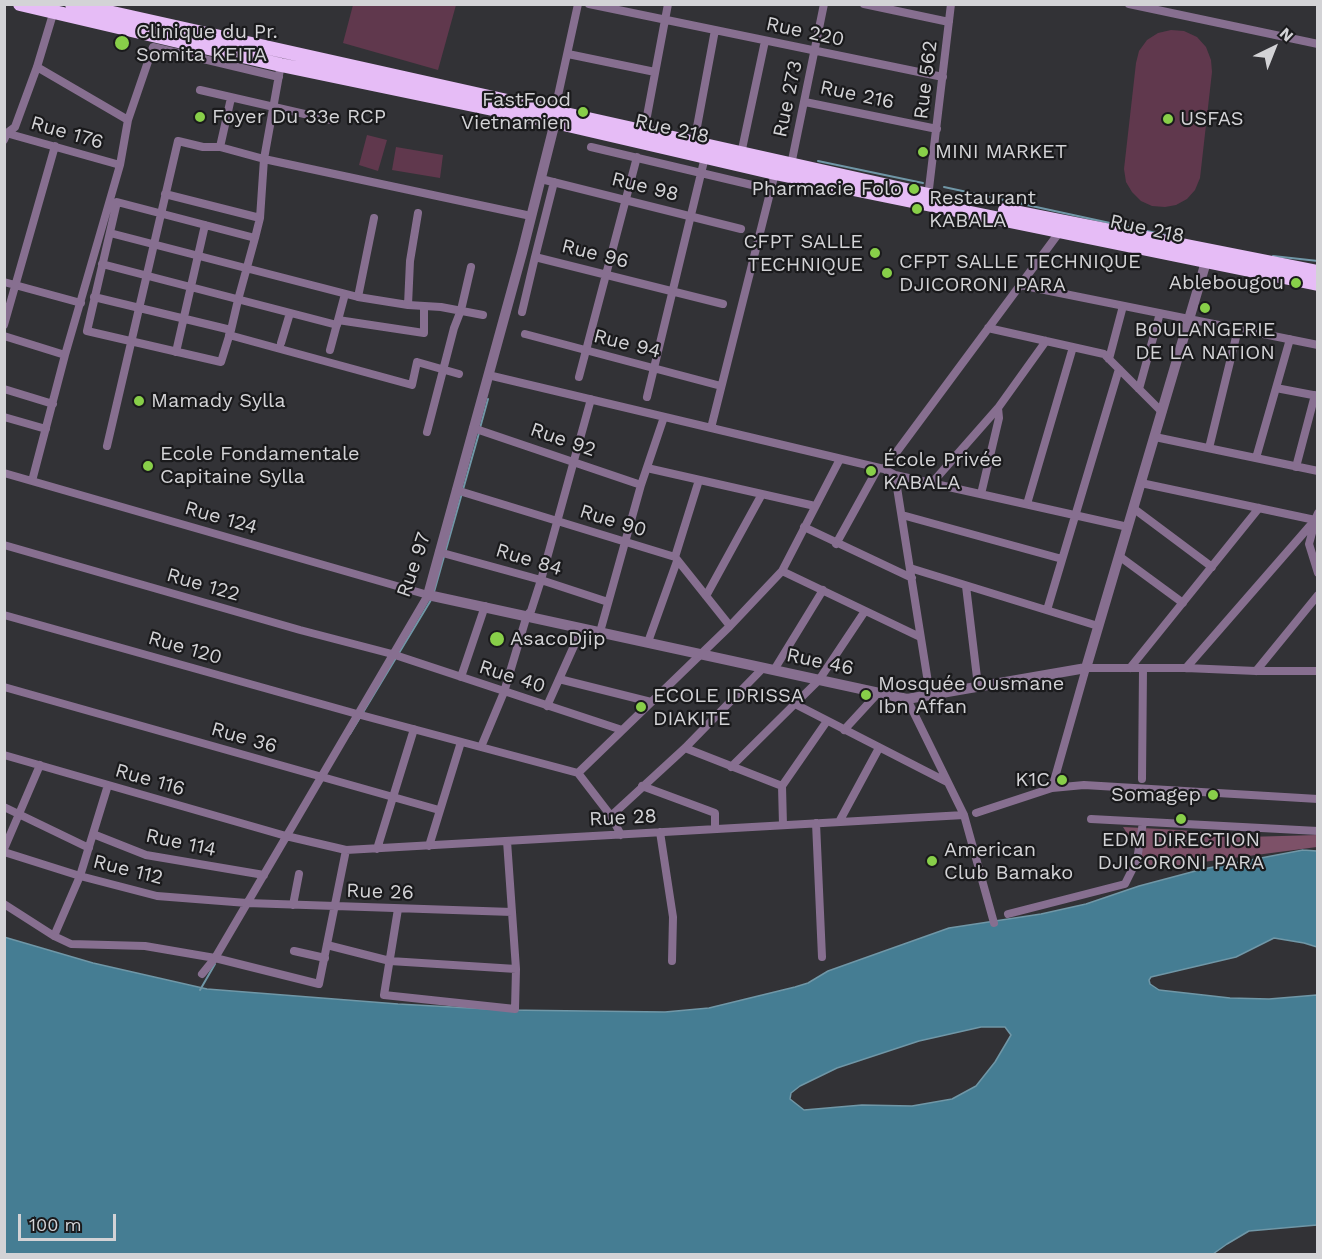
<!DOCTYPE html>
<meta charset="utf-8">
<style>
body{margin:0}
#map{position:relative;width:1322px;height:1259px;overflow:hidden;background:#323236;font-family:"Work Sans",sans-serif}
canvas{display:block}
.frame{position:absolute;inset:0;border:6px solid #d3d3d6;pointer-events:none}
.north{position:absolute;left:1244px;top:18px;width:60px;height:60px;-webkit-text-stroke:4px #1a1a1c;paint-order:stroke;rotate:43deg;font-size:16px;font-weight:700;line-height:24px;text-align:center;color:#d3d3d6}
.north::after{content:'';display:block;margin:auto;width:21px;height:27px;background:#d3d3d6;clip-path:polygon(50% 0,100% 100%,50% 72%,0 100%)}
.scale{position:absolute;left:18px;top:1214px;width:98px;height:27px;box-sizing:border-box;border:3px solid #d3d3d6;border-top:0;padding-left:8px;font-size:18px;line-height:21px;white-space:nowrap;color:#d3d3d6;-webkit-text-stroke:4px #1a1a1c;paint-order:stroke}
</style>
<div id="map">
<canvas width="1322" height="1259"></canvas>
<div class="frame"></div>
<div class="north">N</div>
<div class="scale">100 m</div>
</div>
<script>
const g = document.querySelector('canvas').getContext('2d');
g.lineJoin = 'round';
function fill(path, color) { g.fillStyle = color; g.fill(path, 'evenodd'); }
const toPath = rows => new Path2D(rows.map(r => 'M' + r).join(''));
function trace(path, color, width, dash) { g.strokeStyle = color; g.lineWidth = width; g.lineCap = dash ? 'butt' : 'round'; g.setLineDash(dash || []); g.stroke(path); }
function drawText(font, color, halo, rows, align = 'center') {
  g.font = font + ' "Work Sans",sans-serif'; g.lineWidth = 4.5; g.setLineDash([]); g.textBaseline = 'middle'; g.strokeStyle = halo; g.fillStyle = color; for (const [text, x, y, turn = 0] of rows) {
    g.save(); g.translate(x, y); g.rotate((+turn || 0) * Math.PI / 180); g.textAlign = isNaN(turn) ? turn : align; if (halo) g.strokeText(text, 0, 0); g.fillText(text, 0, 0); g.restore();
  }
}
const green = toPath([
 [353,5,456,5,438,70,343,43],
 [1171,30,1184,31,1197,37,1206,47,1211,60,1212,72,1200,178,1195,190,1187,199,1176,205,1165,207,1152,206,1141,201,1132,192,1126,182,1124,169,1136,63,1139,51,1147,40,1158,33],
 [367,135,387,140,378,171,359,165],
 [396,147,443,155,440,178,392,170]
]);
const forest = toPath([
 [1123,827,1180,830,1246,837,1317,835,1317,847,1157,868,1146,863]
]);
const water = toPath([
 [1303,850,1317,851,1317,947,1304,943,1274,938,1236,957,1151,977,1149,980,1150,984,1159,990,1230,998,1269,999,1317,995,1317,1225,1249,1231,1227,1244,1213,1254,5,1254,4,937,93,963,207,989,398,1004,506,1010,665,1012,709,1008,795,987,808,983,828,971,949,928,1041,914,1086,904,1139,886,1203,869,1303,850],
 [981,1027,1005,1027,1011,1035,995,1062,976,1086,952,1099,912,1106,862,1105,804,1110,790,1099,791,1093,800,1086,837,1068,919,1041,981,1027]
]);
const stream = toPath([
 [818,161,923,183],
 [944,187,1170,236],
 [1273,256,1318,261],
 [480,428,488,399],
 [434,592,479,433],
 [350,734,431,600],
 [200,990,215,964]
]);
const minor = toPath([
 [589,4,943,77],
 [864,4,949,22],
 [1129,4,1318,44],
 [568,54,655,72],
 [37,67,128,120],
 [200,90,335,121],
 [805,102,937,129],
 [554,114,578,4],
 [644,132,668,4],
 [6,133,120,165],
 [4,140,7,133,15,127,37,67,56,4],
 [694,143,715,30],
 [220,147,231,98],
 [591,147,752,185],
 [741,154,765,41],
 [791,165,824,4],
 [541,179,741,229],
 [554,182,535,257,723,304],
 [165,194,260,218],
 [928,197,951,4],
 [418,213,410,261,408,305,441,307,483,315],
 [110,233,358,297,408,305],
 [255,238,117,202,87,331,221,362,231,330,238,300,255,238,260,218,264,159,281,64],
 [102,264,337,325],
 [4,282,81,303],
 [1020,285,1318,345],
 [94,297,231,330],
 [358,297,374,218],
 [522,312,535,257],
 [338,320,424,333,424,306],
 [4,325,55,146],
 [988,328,1104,354,1162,412],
 [525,334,721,386],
 [229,335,412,385,417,362,459,374],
 [4,336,65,355],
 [281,343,290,313],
 [330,350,345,294],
 [176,352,205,225],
 [1109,359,1123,306],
 [488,375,884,469,895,475,1128,527],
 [579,377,637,157],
 [1276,388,1318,396],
 [4,389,53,404],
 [1139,389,1160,313],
 [647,397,705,157],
 [4,417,46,429],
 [473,428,641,485],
 [711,428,775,173],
 [427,432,454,328,461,310,471,267],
 [1155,437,1318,471],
 [107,446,178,141,203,147,220,147,264,159,531,216],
 [1209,448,1238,329],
 [1256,458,1290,339],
 [1296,467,1315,395],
 [647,468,815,506],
 [884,469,1061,230],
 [4,473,428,595,215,958,202,974],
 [895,475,930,695],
 [32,481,65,355,120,165,128,120,153,47,279,77],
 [932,483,998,408],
 [1141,483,1315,520],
 [456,490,675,557,730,626],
 [981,494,999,418,998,408,1046,341],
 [1027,504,1073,347],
 [1133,508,1212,567],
 [902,515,1062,559],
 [1315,522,1309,544,1318,573],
 [804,527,912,578],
 [836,544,878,468],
 [4,545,300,630,392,654,622,730],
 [439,552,541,580,608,602],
 [1119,556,1183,603],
 [675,557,699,480],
 [910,568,1098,626],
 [782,571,920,637],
 [966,586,978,686],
 [706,596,762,494],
 [1047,610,1119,369],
 [4,615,357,714,578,773,611,816,621,835],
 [600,632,641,485,664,417],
 [648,642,677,561],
 [1130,668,1259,508],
 [1186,668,1315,520,1318,513],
 [774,670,823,590],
 [1256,671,1318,595],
 [461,677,485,606],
 [559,679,651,702],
 [4,687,439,810],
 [907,699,964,815,994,923],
 [795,704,947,782],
 [547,706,582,628],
 [844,730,878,693],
 [481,747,504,692,527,615,531,611,541,580,591,399],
 [685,748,782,786],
 [4,755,286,836,346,850,964,815],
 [731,767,819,680,865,611],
 [578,773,730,626,782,571,840,459],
 [1142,779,1143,669],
 [642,786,715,813,715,829],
 [1052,788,1086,668,1186,668,1256,671,1318,671],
 [4,807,89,848],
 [976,813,1052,788,1084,785,1318,799],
 [611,816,685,748,763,668],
 [1091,819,1318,831],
 [839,822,879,748],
 [816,823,822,957],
 [783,825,782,786,827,721],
 [660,832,673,917,672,961],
 [93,834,146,855,264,875],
 [429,846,461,742],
 [4,849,40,765],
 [377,849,414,729],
 [4,852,80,876,157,896,247,903,512,912],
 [4,904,54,936,71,944,145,946,215,958,319,984,346,850],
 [293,905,299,874],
 [398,909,384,995,515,1009,516,969,507,841],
 [1008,914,1125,884,1137,860,1143,822],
 [54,936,80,876,108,785],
 [327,945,390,961,516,969],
 [294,951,325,958]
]);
const tertiary = toPath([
 [555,122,522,253,428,595,907,699,1086,668,1208,255]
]);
const trunk = toPath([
 [20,4,281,65,555,122,775,173,1318,284],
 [72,4,933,196],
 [1005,210,1318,272]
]);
const markers = [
 [122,43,8,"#88cf49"],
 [583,112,6,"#88cf49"],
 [200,117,6,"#88cf49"],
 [1168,119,6,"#88cf49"],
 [923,152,6,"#88cf49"],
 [914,189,6,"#88cf49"],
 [917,209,6,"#88cf49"],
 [875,253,6,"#88cf49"],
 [887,273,6,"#88cf49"],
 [1296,283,6,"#88cf49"],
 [1205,308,6,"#88cf49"],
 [139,401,6,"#88cf49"],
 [148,466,6,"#88cf49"],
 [871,471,6,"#88cf49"],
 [497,639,8,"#88cf49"],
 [866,695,6,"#88cf49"],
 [641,707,6,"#88cf49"],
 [1062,780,6,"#88cf49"],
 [1213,795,6,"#88cf49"],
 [1181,819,6,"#88cf49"],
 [932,861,6,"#88cf49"]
];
const poiNames = [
 ["Clinique du Pr.",136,32],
 ["Somita KEITA",136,55],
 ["FastFood",571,100,"right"],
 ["Vietnamien",571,123,"right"],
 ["Foyer Du 33e RCP",212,117],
 ["USFAS",1180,119],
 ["MINI MARKET",935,152],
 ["Pharmacie Folo",902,189,"right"],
 ["Restaurant",929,198],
 ["KABALA",929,221],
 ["CFPT SALLE",863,242,"right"],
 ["TECHNIQUE",863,265,"right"],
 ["CFPT SALLE TECHNIQUE",899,262],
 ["DJICORONI PARA",899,285],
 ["Ablebougou",1284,283,"right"],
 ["BOULANGERIE",1205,330,"center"],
 ["DE LA NATION",1205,353,"center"],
 ["Mamady Sylla",151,401],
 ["Ecole Fondamentale",160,454],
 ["Capitaine Sylla",160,477],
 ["École Privée",883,460],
 ["KABALA",883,483],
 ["AsacoDjip",510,639],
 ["Mosquée Ousmane",878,684],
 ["Ibn Affan",878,707],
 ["ECOLE IDRISSA",653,696],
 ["DIAKITE",653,719],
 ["K1C",1050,780,"right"],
 ["Somagep",1201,795,"right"],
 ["EDM DIRECTION",1181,840,"center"],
 ["DJICORONI PARA",1181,863,"center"],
 ["American",944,850],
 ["Club Bamako",944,873]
];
const streetNames = [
 ["Rue 220",805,32,12],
 ["Rue 562",926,80,-83],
 ["Rue 216",857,95,12],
 ["Rue 273",788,99,-78],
 ["Rue 218",672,129,13],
 ["Rue 176",67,133,16],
 ["Rue 98",645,187,14],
 ["Rue 218",1147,229,12],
 ["Rue 96",595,254,14],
 ["Rue 94",627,344,14],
 ["Rue 92",563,440,19],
 ["Rue 124",221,518,16],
 ["Rue 90",613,521,17],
 ["Rue 84",529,560,17],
 ["Rue 97",414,565,-71],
 ["Rue 122",203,585,16],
 ["Rue 120",185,648,16],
 ["Rue 46",820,662,12],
 ["Rue 40",512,677,18],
 ["Rue 36",244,738,16],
 ["Rue 116",150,780,16],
 ["Rue 28",623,818,-3],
 ["Rue 114",181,843,12],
 ["Rue 112",128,870,14],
 ["Rue 26",380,892,2]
];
fill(green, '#60384d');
fill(forest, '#7d5168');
fill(water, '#457d93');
trace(water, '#7097a7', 1.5);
trace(stream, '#7097a7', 2);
trace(minor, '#876f90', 8);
trace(tertiary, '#876f90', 10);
trace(trunk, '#e6bcf6', 14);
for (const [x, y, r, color] of markers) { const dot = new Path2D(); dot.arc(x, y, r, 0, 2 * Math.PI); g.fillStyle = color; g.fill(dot); trace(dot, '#1a1a1c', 2); }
drawText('20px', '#d3d3d6', '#1a1a1c', poiNames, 'left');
drawText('20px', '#d3d3d6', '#1a1a1c', streetNames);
</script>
